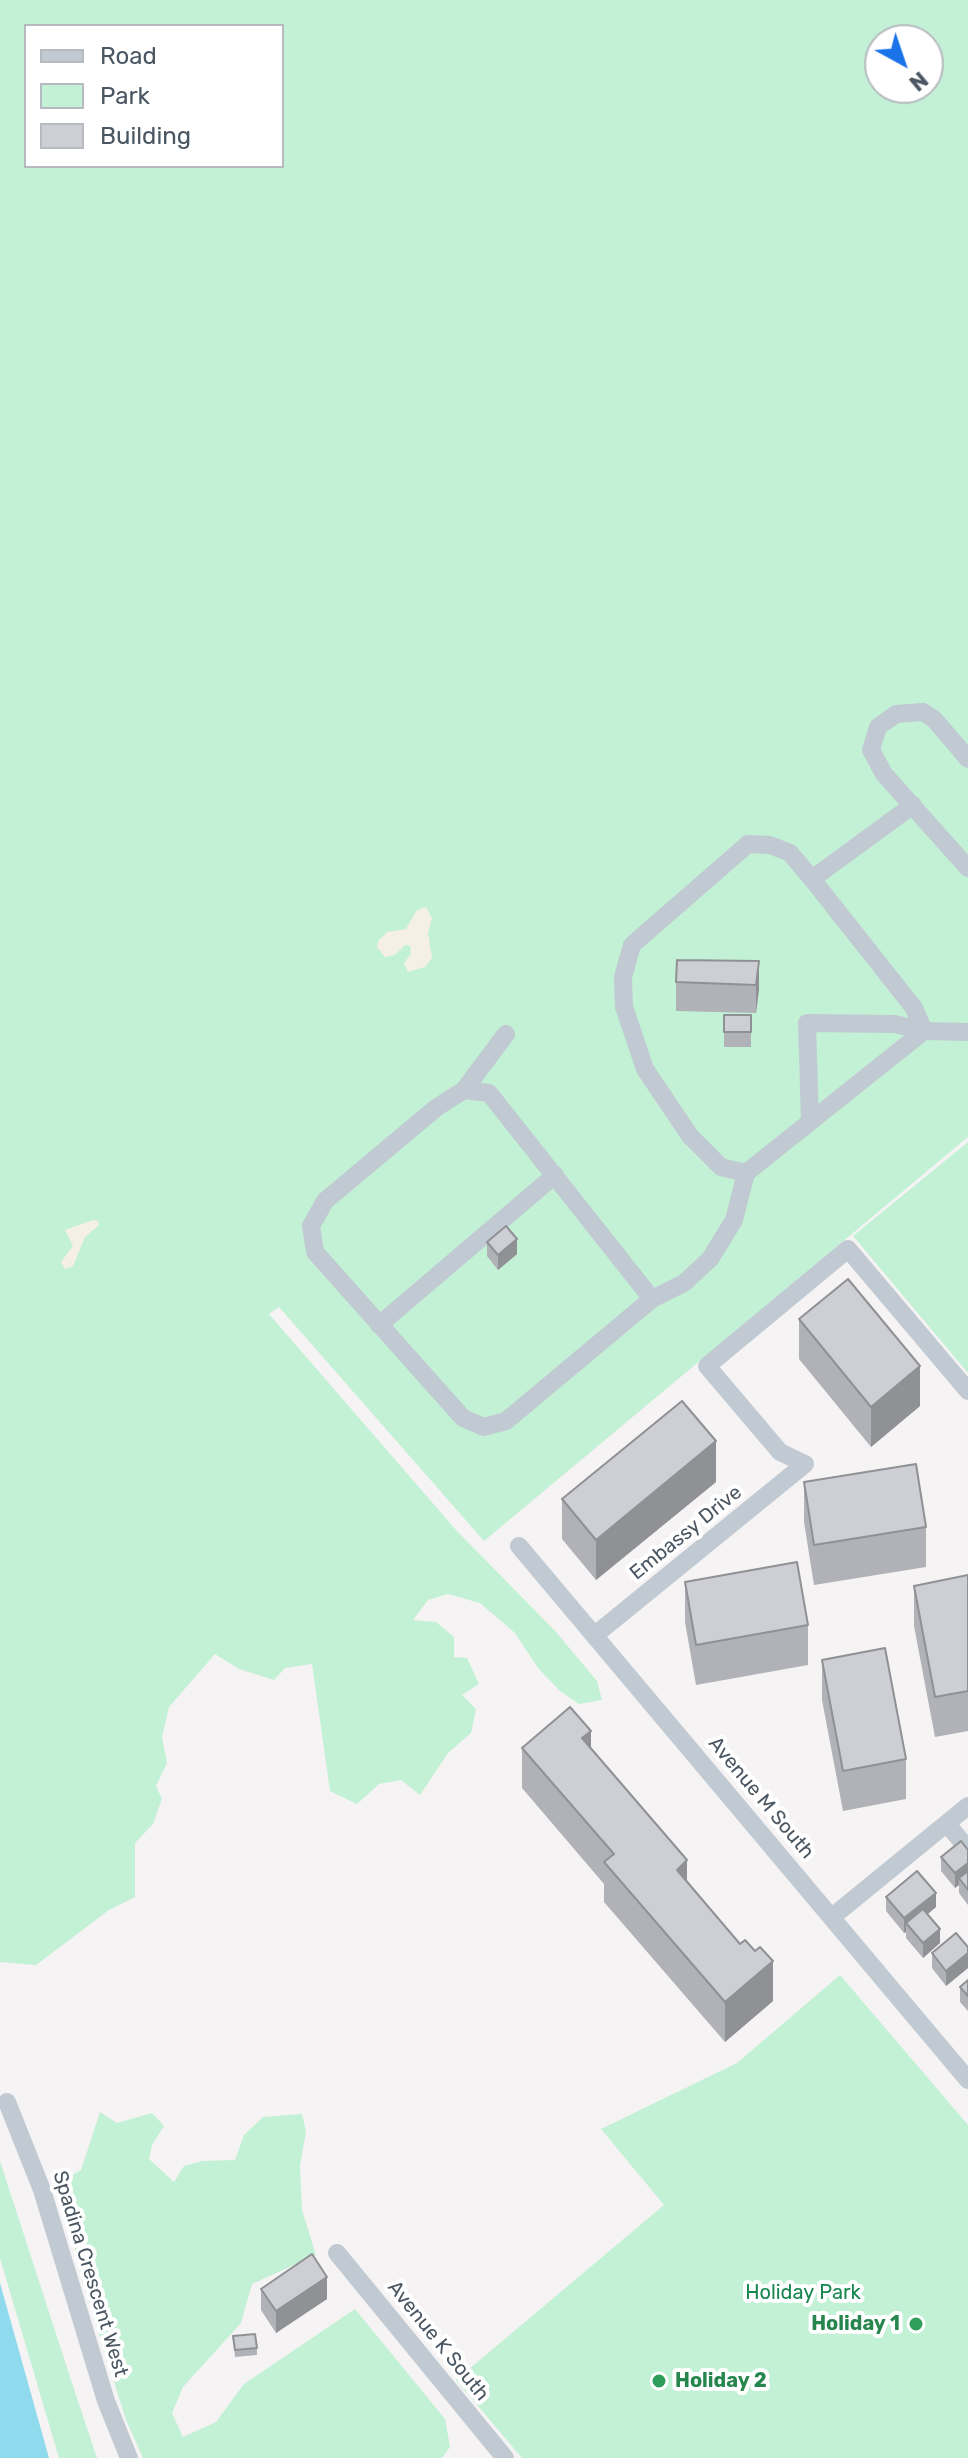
<!DOCTYPE html>
<style>
body{margin:0}
#map{position:relative;width:968px;height:2458px;overflow:hidden;background:#f5f3f3;font-family:Rubik,sans-serif}
canvas{display:block}
.legend{position:absolute;left:24px;top:24px;width:260px;height:144px;box-sizing:border-box;background:#fff;border:2px solid #b7bbc0;margin:0;padding:10px 14px;list-style:none;font-size:24px;color:#4a5661}
.legend li{display:flex;align-items:center;gap:16px;height:40px}
.legend b{width:40px;border:2px solid #b7bbc0}
.north{position:absolute;left:864px;top:24px;width:80px;height:80px;box-sizing:border-box;background:#fff;border:2px solid #b7bbc0;border-radius:50%;rotate:140deg;font-size:22px;font-weight:700;line-height:32px;text-align:center;color:#4a5661}
.north::after{content:'';display:block;margin:auto;width:28px;height:36px;background:#1a73e8;clip-path:polygon(50% 0,100% 100%,50% 72%,0 100%)}
</style>
<div id="map">
<canvas width="968" height="2458"></canvas>
<ul class="legend">
<li><b style="height:10px;background:#c1cad2"></b>Road</li>
<li><b style="height:22px;background:#c3f1d5"></b>Park</li>
<li><b style="height:22px;background:#cdcfd5"></b>Building</li>
</ul>
<div class="north">N</div>
</div>
<script>
const g = document.querySelector('canvas').getContext('2d');
g.lineJoin = 'round';
function fill(path, color) { g.fillStyle = color; g.fill(path, 'evenodd'); }
const toPath = rows => new Path2D(rows.map(r => 'M' + r).join(''));
function trace(path, color, width, dash) { g.strokeStyle = color; g.lineWidth = width; g.lineCap = dash ? 'butt' : 'round'; g.setLineDash(dash || []); g.stroke(path); }
function drawText(font, color, halo, rows, align = 'center') {
  g.font = font + ' Rubik,sans-serif'; g.lineWidth = 8; g.setLineDash([]); g.textBaseline = 'middle'; g.strokeStyle = halo; g.fillStyle = color; for (const [text, x, y, turn = 0] of rows) {
    g.save(); g.translate(x, y); g.rotate((+turn || 0) * Math.PI / 180); g.textAlign = isNaN(turn) ? turn : align; if (halo) g.strokeText(text, 0, 0); g.fillText(text, 0, 0); g.restore();
  }
}
const green = toPath([
 [0,0,968,0,968,1137,484,1541,279,1307,269,1314,456,1530,556,1632,597,1681,602,1700,579,1704,560,1691,538,1668,515,1633,480,1603,448,1594,428,1600,413,1620,436,1622,454,1637,454,1657,467,1658,479,1684,462,1695,476,1709,471,1733,448,1753,420,1795,401,1780,379,1784,357,1804,330,1791,312,1664,285,1668,274,1680,239,1669,215,1654,169,1707,162,1737,167,1763,156,1786,162,1799,153,1824,135,1843,135,1897,109,1910,36,1965,0,1962],
 [26,26,282,26,282,166,26,166],
 [880,40,928,40,928,88,880,88],
 [968,1142,968,1373,853,1236],
 [840,1975,968,2125,968,2458,522,2458,456,2380,664,2205,601,2129,737,2063],
 [100,2112,117,2123,152,2113,164,2126,152,2145,149,2159,174,2182,184,2166,202,2161,235,2160,244,2135,263,2117,302,2114,306,2131,300,2166,302,2210,316,2255,252,2284,241,2323,183,2387,172,2413,183,2437,216,2422,244,2384,355,2309,445,2419,450,2447,442,2458,143,2458,126,2420,83,2283,64,2202,63,2180,81,2170],
 [0,2161,71,2380,97,2458,59,2458,0,2258]
]);
const sand = toPath([
 [426,907,432,918,428,933,432,958,425,967,408,972,404,963,411,954,410,946,405,945,395,955,385,957,377,947,378,941,387,932,406,929,417,910],
 [93,1220,99,1221,98,1226,85,1237,73,1266,65,1269,61,1262,73,1246,65,1230]
]);
const water = toPath([
 [0,2283,49,2458,0,2458]
]);
const minor = toPath([
 [968,759,934,719,923,712,896,714,878,727,871,750,884,774,968,868],
 [812,879,913,805],
 [506,1034,464,1090,436,1108,325,1201,311,1226,315,1252,463,1418,484,1427,506,1421,652,1299,684,1283,710,1259,734,1220,746,1173,924,1031,914,1008,812,879,790,853,770,845,748,844,632,945,623,977,624,1007,645,1069,690,1136,721,1167,746,1173],
 [464,1090,489,1093,652,1299],
 [810,1121,807,1023,895,1024,924,1031,968,1032],
 [379,1325,555,1175],
 [519,1546,968,2080],
 [595,1635,805,1464,780,1452,707,1366,848,1249,968,1391],
 [947,1824,968,1849],
 [832,1917,968,1806],
 [7,2102,42,2190,106,2401,129,2458],
 [337,2253,505,2458]
]);
const wall = toPath([
 [759,961,759,989,756,1013,676,1011,676,982],
 [724,1015,751,1015,751,1047,724,1047],
 [487,1242,517,1254,498,1270,487,1256],
 [799,1319,920,1406,871,1447,799,1359],
 [716,1482,596,1580,562,1539,562,1499],
 [804,1482,926,1527,926,1567,814,1585,804,1522],
 [968,1575,968,1731,935,1737,914,1626,914,1586],
 [685,1582,808,1625,808,1665,696,1685,685,1622],
 [822,1660,906,1759,906,1799,843,1811,822,1700],
 [522,1748,591,1748,773,2001,725,2042,604,1902,604,1884,522,1788],
 [968,1850,968,1905,959,1893,959,1885,955,1888,941,1871,941,1857],
 [886,1897,936,1907,928,1914,940,1943,923,1958,906,1938,906,1932,904,1933,886,1911],
 [968,1947,968,1968,946,1986,932,1968,932,1953],
 [968,1980,968,2011,960,2002,960,1987],
 [261,2289,327,2299,276,2333,261,2310],
 [233,2336,257,2348,257,2355,235,2357]
]);
const shadedWall = toPath([
 [759,961,759,989,756,1013,756,985],
 [517,1239,517,1254,498,1270,498,1255],
 [920,1366,920,1406,871,1447,871,1407],
 [716,1441,716,1482,596,1580,596,1540],
 [591,1731,591,1771,582,1738],
 [687,1860,687,1901,677,1870],
 [968,1863,968,1877,959,1878,959,1885,955,1888,955,1873],
 [936,1893,936,1907,910,1928,906,1923,906,1932,904,1933,904,1918],
 [940,1929,940,1943,923,1958,923,1943],
 [968,1953,968,1968,946,1986,946,1971],
 [773,1961,773,2001,725,2042,725,2002],
 [327,2277,327,2299,276,2333,276,2311]
]);
const building = toPath([
 [677,960,759,961,756,985,676,982,677,960],
 [724,1015,751,1015,751,1032,724,1032,724,1015],
 [506,1226,517,1239,498,1255,487,1242,506,1226],
 [848,1279,920,1366,871,1407,799,1319,848,1279],
 [682,1401,716,1441,596,1540,562,1499,682,1401],
 [916,1464,926,1527,814,1545,804,1482,916,1464],
 [797,1562,808,1625,696,1645,685,1582,797,1562],
 [968,1575,968,1691,935,1697,914,1586,968,1575],
 [885,1648,906,1759,843,1771,822,1660,885,1648],
 [570,1707,591,1731,582,1738,687,1860,677,1870,740,1944,745,1940,755,1951,760,1947,773,1961,725,2002,604,1862,614,1854,522,1748,570,1707],
 [961,1841,968,1850,968,1863,955,1873,941,1857,961,1841],
 [917,1871,936,1893,904,1918,886,1897,917,1871],
 [968,1871,968,1890,959,1878,968,1871],
 [923,1909,940,1929,923,1943,906,1923,923,1909],
 [956,1933,968,1947,968,1953,946,1971,932,1953,956,1933],
 [968,1980,968,1996,960,1987,968,1980],
 [312,2254,327,2277,276,2311,261,2289,312,2254],
 [255,2334,257,2348,235,2350,233,2336,255,2334]
]);
const markers = [
 [916,2324,8,"#2e9e5b"],
 [659,2381,8,"#2e9e5b"]
];
const streetNames = [
 ["Embassy Drive",686,1533,-39],
 ["Avenue M South",761,1798,50],
 ["Spadina Crescent West",90,2274,73],
 ["Avenue K South",438,2341,51]
];
const parkNames = [
 ["Holiday Park",803,2293]
];
const leisureNames = [
 ["Holiday 1",900,2324],
 ["Holiday 2",675,2381,"left"]
];
fill(green, '#c3f1d5');
fill(sand, '#f5f0e5');
fill(water, '#90daee');
trace(minor, '#c1cad2', 18);
fill(wall, '#b0b2b7');
fill(shadedWall, '#909195');
fill(building, '#cdcfd5');
trace(building, '#909195', 2);
for (const [x, y, r, color] of markers) { const dot = new Path2D(); dot.arc(x, y, r, 0, 2 * Math.PI); g.fillStyle = color; g.fill(dot); trace(dot, '#fff', 3); }
drawText('20px', '#4a5661', '#fff', streetNames);
drawText('20px', '#17864f', '#fff', parkNames);
drawText('bold 20px', '#27864d', '#fff', leisureNames, 'right');
</script>
